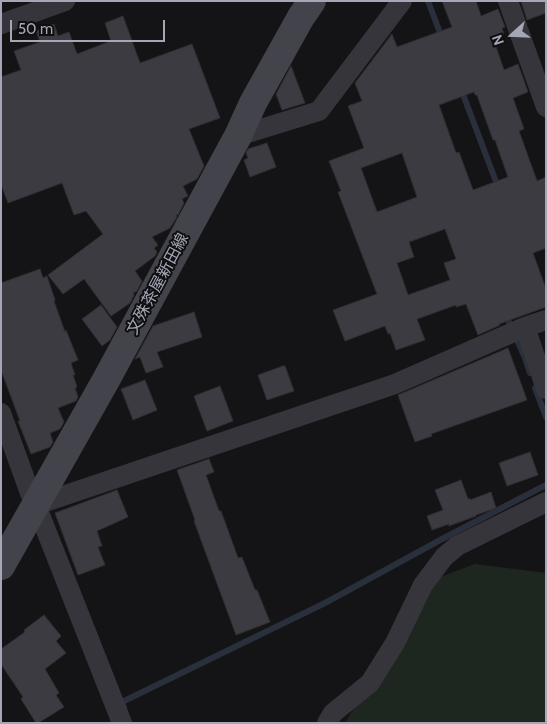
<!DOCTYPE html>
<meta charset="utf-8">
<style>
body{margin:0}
#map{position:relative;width:547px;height:724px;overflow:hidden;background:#141416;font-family:Cabin,sans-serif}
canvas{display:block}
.frame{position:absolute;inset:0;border:2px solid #a5a7b7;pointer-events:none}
.north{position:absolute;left:487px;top:10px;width:50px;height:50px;-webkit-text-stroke:4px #0f0f11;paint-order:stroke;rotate:250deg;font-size:14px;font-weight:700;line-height:20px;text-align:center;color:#a5a7b7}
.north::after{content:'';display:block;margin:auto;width:18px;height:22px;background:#a5a7b7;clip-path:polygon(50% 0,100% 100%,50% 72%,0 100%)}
.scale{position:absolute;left:10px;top:20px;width:155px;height:22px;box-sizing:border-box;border:2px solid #a5a7b7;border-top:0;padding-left:6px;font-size:15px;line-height:18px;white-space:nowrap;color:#a5a7b7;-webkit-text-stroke:4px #0f0f11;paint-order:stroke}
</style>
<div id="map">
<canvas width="547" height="724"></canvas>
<div class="frame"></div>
<div class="north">N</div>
<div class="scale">50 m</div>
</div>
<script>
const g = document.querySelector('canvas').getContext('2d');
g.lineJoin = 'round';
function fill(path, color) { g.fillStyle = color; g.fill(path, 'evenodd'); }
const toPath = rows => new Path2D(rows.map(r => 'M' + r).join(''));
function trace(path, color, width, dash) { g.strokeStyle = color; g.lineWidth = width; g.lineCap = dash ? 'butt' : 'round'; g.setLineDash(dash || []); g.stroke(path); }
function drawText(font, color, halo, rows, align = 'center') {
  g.font = font + ' Cabin,"Noto Sans JP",sans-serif'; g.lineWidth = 4; g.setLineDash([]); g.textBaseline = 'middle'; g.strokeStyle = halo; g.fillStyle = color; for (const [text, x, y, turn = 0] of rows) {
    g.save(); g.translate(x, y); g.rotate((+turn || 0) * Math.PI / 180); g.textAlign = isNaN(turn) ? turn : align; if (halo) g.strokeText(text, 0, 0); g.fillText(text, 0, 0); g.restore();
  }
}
const green = toPath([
 [475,564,546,573,546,723,345,723,416,608,440,577]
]);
const stream = toPath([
 [428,1,442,38],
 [461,89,498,187],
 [505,313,525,358,530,373],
 [535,388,546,417],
 [124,707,122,702,325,603,442,539,546,485]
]);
const building = toPath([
 [442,1,476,1,481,16,498,9,505,27,502,28,504,34,493,38,504,70,518,64,528,92,513,98,524,129,519,131,537,181,546,177,546,248,533,253,546,289,546,307,499,324,500,325,478,335,466,304,456,307,456,305,417,319,425,340,396,350,390,333,388,334,385,326,345,341,333,310,377,294,338,192,341,191,329,161,364,148,348,106,362,101,355,83,392,34,397,47,452,27,442,1],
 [474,92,475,95,477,95,493,140,495,140,508,177,473,190,459,152,456,153,439,105,474,92],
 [402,153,417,197,377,212,361,168,402,153],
 [445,229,456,259,444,263,450,280,408,295,397,263,414,257,409,242,445,229],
 [521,1,546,1,546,13,527,20,521,1],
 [123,16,140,63,192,44,220,118,189,129,204,166,197,179,183,186,188,196,182,199,184,203,178,215,176,215,177,217,170,228,152,237,158,245,154,248,157,252,155,256,135,271,142,281,137,291,133,293,134,295,130,303,111,316,84,279,63,294,48,275,103,234,86,211,74,215,62,183,8,203,1,184,1,77,21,70,14,51,40,42,36,31,54,24,58,36,69,32,77,54,111,41,105,23,123,16],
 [291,66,305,103,282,110,276,94,291,66],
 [267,143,276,167,250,177,244,160,248,158,246,153,248,149,267,143],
 [40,269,43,278,47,276,55,300,54,301,65,332,66,330,78,360,71,363,75,375,73,375,77,387,75,388,78,397,76,401,58,408,64,422,60,429,50,433,53,442,50,447,31,454,18,421,20,421,1,370,1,283,40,269],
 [101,305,117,327,110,340,102,346,82,319,101,305],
 [194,312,202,337,157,352,163,367,146,373,140,357,135,359,153,326,194,312],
 [508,348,527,400,431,434,432,436,415,442,398,395,508,348],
 [283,366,285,366,294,391,267,400,258,375,283,366],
 [145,380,157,410,133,420,121,389,145,380],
 [220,386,233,421,207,431,194,396,220,386],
 [530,452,538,475,507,486,499,463,530,452],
 [209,459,214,472,206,475,219,511,221,511,238,558,242,557,255,590,257,590,270,622,236,635,194,521,195,520,177,470,209,459],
 [461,480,468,499,470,498,470,500,491,492,496,508,476,515,476,516,449,526,449,524,432,530,427,516,443,510,435,490,461,480],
 [117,490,128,517,97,531,102,546,98,547,105,565,78,575,55,513,117,490],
 [44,615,61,636,56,641,66,653,45,669,59,693,56,695,64,707,38,723,36,723,21,699,23,697,1,664,1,649,25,632,24,630,44,615]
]);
const street = toPath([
 [508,1,546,107],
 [1,24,65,1],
 [238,136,319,111,402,1],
 [525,327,546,389],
 [1,413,30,493,36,505,122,723],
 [36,505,395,384,525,327,546,320],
 [327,723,333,713,370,683,395,643,423,585,444,557,457,546,546,502]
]);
const secondary = toPath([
 [1,566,106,380,238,136,253,103,301,17,312,1]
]);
const streetNames = [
 ["文殊茶屋新田線",158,284,-62]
];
fill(green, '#1e2620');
trace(stream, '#29303b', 6);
fill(building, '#3c3b41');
trace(building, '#2f2e32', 1);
trace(street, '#35353b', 20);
trace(secondary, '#43434b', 28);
drawText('16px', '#a5a7b7', '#0f0f11', streetNames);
</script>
